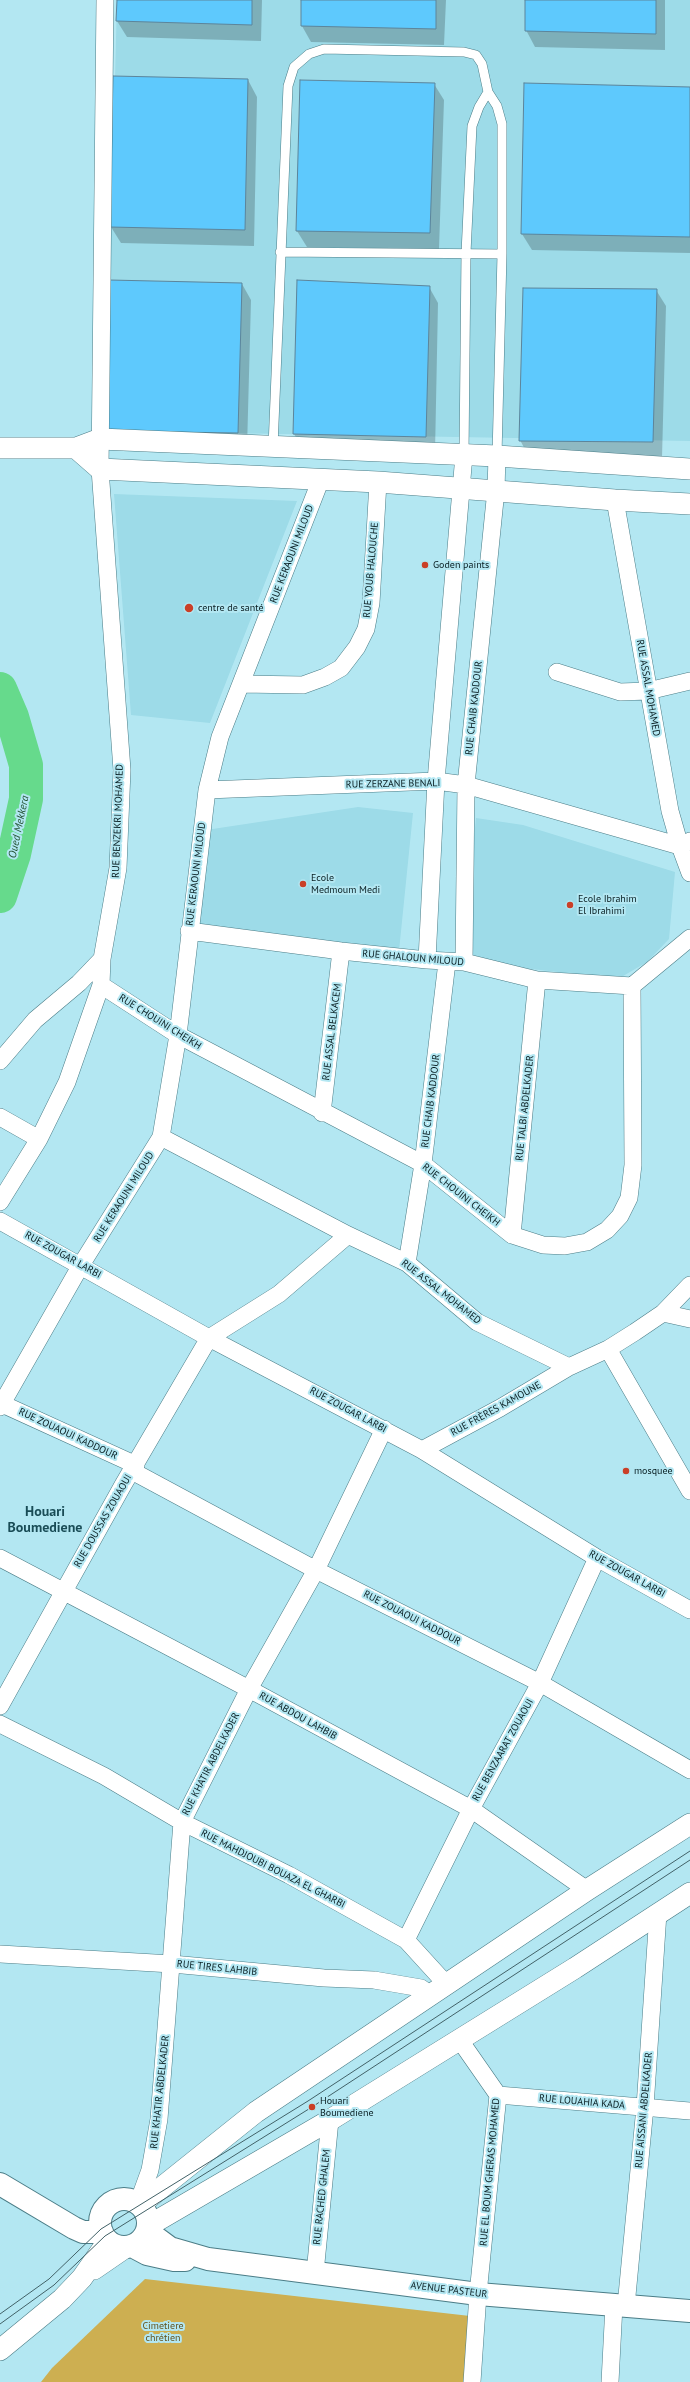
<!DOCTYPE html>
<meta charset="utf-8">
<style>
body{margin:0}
canvas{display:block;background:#b3e7f2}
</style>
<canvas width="690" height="2382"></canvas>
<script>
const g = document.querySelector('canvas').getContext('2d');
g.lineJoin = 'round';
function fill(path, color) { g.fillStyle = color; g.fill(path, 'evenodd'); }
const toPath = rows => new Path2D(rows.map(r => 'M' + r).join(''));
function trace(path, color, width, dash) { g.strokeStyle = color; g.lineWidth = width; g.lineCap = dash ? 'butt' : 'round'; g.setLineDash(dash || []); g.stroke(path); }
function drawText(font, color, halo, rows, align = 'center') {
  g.font = font + ' "PT Sans",sans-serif'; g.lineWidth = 4; g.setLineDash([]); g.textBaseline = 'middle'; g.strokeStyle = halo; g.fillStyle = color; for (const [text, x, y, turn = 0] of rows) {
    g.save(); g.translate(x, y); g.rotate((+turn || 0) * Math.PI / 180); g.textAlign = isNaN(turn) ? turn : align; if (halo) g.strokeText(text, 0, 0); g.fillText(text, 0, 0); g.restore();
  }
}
const built = toPath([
 [117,0,690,0,690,441,106,431],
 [114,494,297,501,210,723,131,715],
 [358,807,413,813,399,951,196,938,206,830],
 [476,818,523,825,675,872,669,939,647,962,618,979,462,961]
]);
const green = toPath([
 [145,2279,470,2316,465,2382,41,2382,52,2368]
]);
const shadow = toPath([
 [118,0,262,0,261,41,127,37,117,21],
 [302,0,446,0,444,45,311,42,302,26],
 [526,0,665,0,665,50,535,47,526,30],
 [248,80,257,97,254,246,121,243,111,227],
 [301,81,434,84,444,100,439,249,307,247,297,231],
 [690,88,690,253,532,250,522,234],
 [242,284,251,300,247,449,107,430],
 [429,287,438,303,435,453,303,450,294,434],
 [656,290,666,306,662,458,529,457,520,440]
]);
const river = toPath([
 [0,689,12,717,26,765,26,799,14,854,0,896]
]);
const building = toPath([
 [117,0,252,0,252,25,116,21,117,0],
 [301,0,436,0,436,29,301,26,301,0],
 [525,0,656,0,656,34,525,31,525,0],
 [113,76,248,79,245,230,110,227,113,76],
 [300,80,435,83,430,233,296,231,300,80],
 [524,83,690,87,690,237,521,234,524,83],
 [109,280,242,283,238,433,106,431,109,280],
 [297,280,430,286,426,437,293,434,297,280],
 [523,288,657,289,653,442,519,441,523,288]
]);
const service = toPath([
 [280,252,502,254],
 [273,447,288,86,294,67,309,54,324,49,464,52,476,55,482,64,488,92,497,106,502,124,502,254,497,456],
 [464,455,466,253,472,126,479,107,488,92]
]);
const minor = toPath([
 [615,500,670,811,680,846,690,873],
 [557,672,620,692,648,691,690,681],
 [241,684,303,685,325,677,341,668,357,647,366,629,371,603,378,482],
 [207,790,436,781,466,785,680,846,690,841],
 [189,931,341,951,427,960,464,962,537,980,632,986,690,938],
 [427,960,436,781,464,455],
 [464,962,466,785,496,490,497,456],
 [101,985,178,1035,423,1164,512,1235,543,1245,565,1246,587,1242,607,1230,620,1216,629,1198,633,1165,632,986],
 [0,1061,35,1020,79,983,102,959],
 [322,1113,341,951],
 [0,1117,39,1139],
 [161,1137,348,1235,407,1263,477,1322,569,1367,608,1349,635,1332,663,1313,690,1285],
 [0,1202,39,1139,67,1082,101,985,102,959,118,868,122,770,100,469,105,0],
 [0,1221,209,1338,422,1450,597,1558,690,1610],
 [512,1235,537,980],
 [407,1263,423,1164,447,962],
 [663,1313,690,1319],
 [608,1349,690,1491],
 [0,1403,136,1465],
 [0,1407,81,1265,161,1137,178,1035,207,790,220,737,321,479],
 [422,1450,500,1408,569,1367],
 [132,1471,316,1570,540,1683,690,1770],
 [0,1558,249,1689,471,1809,587,1890],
 [0,1706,123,1485,209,1338,279,1294,348,1235],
 [0,1724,104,1776,182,1822,289,1875,406,1940,447,1985],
 [406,1940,471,1809,540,1683,597,1558],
 [0,1954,172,1964,324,1978,374,1980,421,1988,431,1995],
 [459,2039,498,2095,478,2294,472,2382],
 [498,2095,690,2111],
 [138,2203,150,2170,159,2119,182,1822,249,1689,316,1570,384,1429],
 [315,2273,330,2120],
 [626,2306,645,2107,658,1913],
 [610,2382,614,2305]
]);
const tertiary = toPath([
 [0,448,76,448,100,439,497,456,690,469],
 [76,448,100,469,378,482,615,500,690,504],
 [141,2204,256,2112,587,1890,690,1824],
 [148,2226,330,2120,575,1968,690,1893],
 [94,2269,126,2247],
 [0,2350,62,2299,82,2278,108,2241]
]);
const secondary = toPath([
 [0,2184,74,2228,83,2232,102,2232],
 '100 2223a24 24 0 1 1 48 0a24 24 0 1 1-48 0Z',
 [147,2231,170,2248,208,2259,478,2294,690,2311],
 [132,2246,147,2254,174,2260,185,2260]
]);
const tram = toPath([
 [0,2314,49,2279,101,2229,308,2101,690,1851],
 [0,2324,54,2285,105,2236,312,2107,690,1860]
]);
const markers = [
 [425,565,4,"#ca3f27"],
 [189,608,5,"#ca3f27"],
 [303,884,4,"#ca3f27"],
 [570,905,4,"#ca3f27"],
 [626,1471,4,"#ca3f27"],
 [312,2107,4,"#ca3f27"]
];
const streetNames = [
 ["RUE KERAOUNI MILOUD",292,554,-69],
 ["RUE YOUB HALOUCHE",371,570,-85],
 ["RUE ASSAL MOHAMED",648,688,80],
 ["RUE CHAIB KADDOUR",474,708,-84],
 ["RUE ZERZANE BENALI",393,784,-1],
 ["RUE BENZEKRI MOHAMED",118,821,-88],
 ["RUE KERAOUNI MILOUD",196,874,-83],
 ["RUE GHALOUN MILOUD",413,958,5],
 ["RUE CHOUINI CHEIKH",160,1022,32],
 ["RUE ASSAL BELKACEM",332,1032,-83],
 ["RUE CHAIB KADDOUR",431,1101,-83],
 ["RUE TALBI ABDELKADER",525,1108,-84],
 ["RUE CHOUINI CHEIKH",461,1195,38],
 ["RUE KERAOUNI MILOUD",124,1197,-58],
 ["RUE ZOUGAR LARBI",63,1255,29],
 ["RUE ASSAL MOHAMED",441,1292,38],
 ["RUE FRÈRES KAMOUNE",496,1409,-29],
 ["RUE ZOUGAR LARBI",348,1410,28],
 ["RUE ZOUAOUI KADDOUR",68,1434,25],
 ["RUE DOUSSAS ZOUAOUI",103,1521,-60],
 ["RUE ZOUGAR LARBI",627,1574,29],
 ["RUE ZOUAOUI KADDOUR",412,1618,27],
 ["RUE ABDOU LAHBIB",298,1716,29],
 ["RUE BENZAARAT ZOUAOUI",503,1750,-61],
 ["RUE KHATIR ABDELKADER",211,1764,-63],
 ["RUE MAHDJOUBI BOUAZA EL GHARBI",273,1869,27],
 ["RUE TIRES LAHBIB",217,1968,6],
 ["RUE KHATIR ABDELKADER",160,2092,-84],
 ["RUE LOUAHIA KADA",582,2102,5],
 ["RUE AISSANI ABDELKADER",644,2110,-85],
 ["RUE EL BOUM GHERAS MOHAMED",490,2172,-85],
 ["RUE RACHED GHALEM",322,2197,-84],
 ["AVENUE PASTEUR",449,2290,7]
];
const poiNames = [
 ["Goden paints",433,565],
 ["centre de santé",198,608],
 ["Ecole",311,878],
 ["Medmoum Medi",311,890],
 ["Ecole Ibrahim",578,899],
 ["El Ibrahimi",578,911],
 ["mosquee",634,1471],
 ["Houari",320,2101],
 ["Boumediene",320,2113]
];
const parkNames = [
 ["Cimetiere",163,2326],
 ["chrétien",163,2338]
];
const waterNames = [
 ["Oued Mekkera",19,827,-78]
];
const districtNames = [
 ["Houari",45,1512],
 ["Boumediene",45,1528]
];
fill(built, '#9ddbe8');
fill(green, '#cdaf51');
fill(shadow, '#0003');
trace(river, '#66da8c', 34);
fill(building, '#5ec9fd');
trace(building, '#5c859b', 1);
trace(service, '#4b7d87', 10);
trace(minor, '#4b7d87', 18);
trace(tertiary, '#4b7d87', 22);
trace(secondary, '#4b7d87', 24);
trace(service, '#fff', 9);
trace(minor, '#fff', 17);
trace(tertiary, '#fff', 21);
trace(secondary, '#fff', 22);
trace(tram, '#426268', 1);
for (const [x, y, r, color] of markers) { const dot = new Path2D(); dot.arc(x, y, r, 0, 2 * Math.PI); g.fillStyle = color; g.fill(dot); trace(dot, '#b3e7f2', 1.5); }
drawText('10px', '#081d21', '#b3e7f2', streetNames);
drawText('10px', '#081d21', '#b3e7f2', poiNames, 'left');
drawText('10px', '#62521d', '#b3e7f2', parkNames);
drawText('italic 11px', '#255334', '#b3e7f2', waterNames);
drawText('bold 14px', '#194c56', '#b3e7f2', districtNames);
</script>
